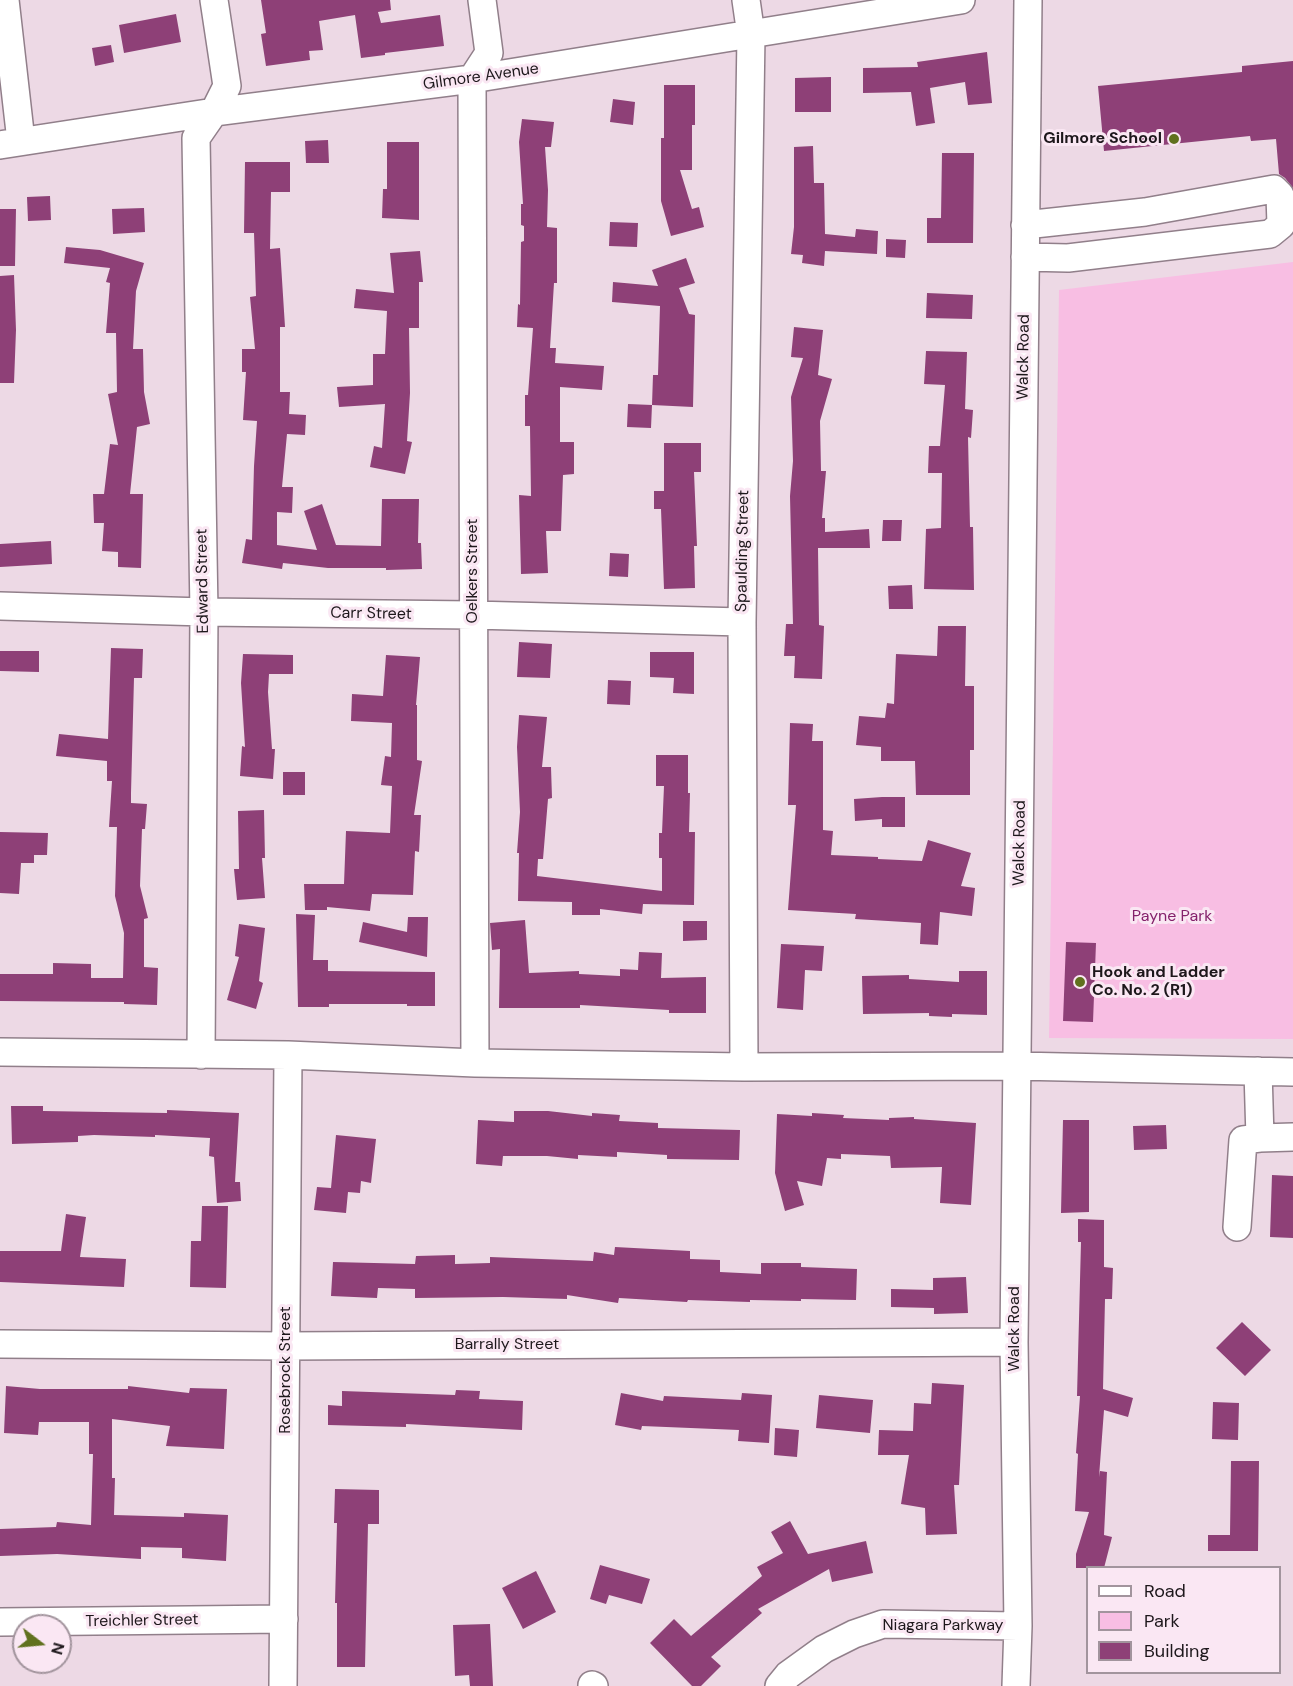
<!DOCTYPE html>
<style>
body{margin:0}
#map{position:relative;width:1293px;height:1686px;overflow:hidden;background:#edd9e5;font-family:"DM Sans",sans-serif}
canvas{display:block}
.legend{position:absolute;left:1086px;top:1566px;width:195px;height:108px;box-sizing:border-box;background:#fae7f3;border:2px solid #a2949d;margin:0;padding:8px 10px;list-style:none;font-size:18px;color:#1d171b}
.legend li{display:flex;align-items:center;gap:12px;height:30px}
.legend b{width:30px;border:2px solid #a2949d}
.north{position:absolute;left:12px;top:1614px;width:60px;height:60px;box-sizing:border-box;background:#fae7f3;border:2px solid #a2949d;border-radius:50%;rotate:106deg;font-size:16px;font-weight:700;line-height:24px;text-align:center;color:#1d171b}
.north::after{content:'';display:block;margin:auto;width:21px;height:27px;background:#60711e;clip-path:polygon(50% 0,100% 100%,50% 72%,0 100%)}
</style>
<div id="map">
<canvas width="1293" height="1686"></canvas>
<ul class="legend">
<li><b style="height:8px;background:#fff"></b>Road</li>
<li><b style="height:16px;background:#f8bee3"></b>Park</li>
<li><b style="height:16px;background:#8e4077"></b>Building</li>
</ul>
<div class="north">N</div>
</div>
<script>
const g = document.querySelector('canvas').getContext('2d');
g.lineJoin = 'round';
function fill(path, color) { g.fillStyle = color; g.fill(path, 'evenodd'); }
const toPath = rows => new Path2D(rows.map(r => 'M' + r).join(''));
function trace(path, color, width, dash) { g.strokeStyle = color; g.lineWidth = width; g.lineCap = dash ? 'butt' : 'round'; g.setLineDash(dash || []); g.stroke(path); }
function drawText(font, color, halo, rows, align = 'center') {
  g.font = font + ' "DM Sans",sans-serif'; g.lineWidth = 6; g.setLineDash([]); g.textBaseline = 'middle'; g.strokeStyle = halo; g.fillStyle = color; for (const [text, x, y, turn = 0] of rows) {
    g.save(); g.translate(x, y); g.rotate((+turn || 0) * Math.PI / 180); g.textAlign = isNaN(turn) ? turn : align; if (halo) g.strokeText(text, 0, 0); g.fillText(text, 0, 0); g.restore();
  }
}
const green = toPath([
 [1293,262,1293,1039,1049,1038,1059,290]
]);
const building = toPath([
 [261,0,390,0,391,10,378,12,381,23,440,15,444,46,385,53,385,55,361,58,355,15,319,21,323,50,309,51,310,60,266,66,261,34,266,33],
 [176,14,181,42,124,53,119,25],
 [111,45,114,62,95,66,92,48],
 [987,52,992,103,968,105,965,82,930,88,935,123,916,126,911,92,863,93,863,68,918,67,917,62],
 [1293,61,1293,188,1285,178,1279,174,1276,139,1251,141,1250,136,1104,151,1098,86,1242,72,1242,66],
 [831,77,831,112,795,112,795,78],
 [664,85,695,85,695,125,692,125,692,170,680,170,692,209,699,207,704,227,671,236,661,201,661,138,664,138],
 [613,99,635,102,633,125,610,122],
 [522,119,554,122,551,147,545,147,548,190,547,227,557,228,557,283,554,283,550,348,556,348,555,363,604,366,602,390,560,387,560,442,574,442,574,474,563,475,561,531,546,531,548,573,521,574,519,495,531,496,530,426,525,426,525,395,528,395,533,328,517,327,518,304,520,305,521,242,524,241,524,226,521,225,521,204,523,204,519,142],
 [328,140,329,163,306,163,305,141],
 [387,142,419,142,419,220,382,218,383,189,387,189],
 [813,146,814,183,824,183,825,234,855,237,856,229,878,231,877,254,825,251,824,266,802,263,803,255,791,254,794,227,794,147],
 [942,153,974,153,973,243,927,243,927,218,941,218],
 [245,162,290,162,290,192,271,192,270,249,280,248,285,327,280,327,280,392,290,392,289,414,306,415,305,435,287,434,282,487,293,487,292,513,277,512,277,545,317,550,304,511,322,504,336,545,381,546,382,499,419,499,418,543,421,543,422,569,386,570,386,568,328,568,283,563,282,569,242,563,246,539,252,540,254,466,257,421,243,420,246,372,242,372,242,349,255,349,250,297,256,296,254,233,244,233],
 [50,196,51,220,28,221,27,197],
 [144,208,145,232,113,234,112,209],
 [0,209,16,209,15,266,0,266],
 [610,222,638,223,637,247,609,246],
 [886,239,906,240,905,258,886,257],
 [66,247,100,250,144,263,136,291,133,349,143,349,144,392,150,424,137,427,130,494,143,494,141,568,118,567,118,552,102,551,104,523,94,523,93,494,104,494,110,444,118,445,108,394,117,392,116,333,106,333,110,283,106,282,110,268,64,263],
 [420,251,423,282,419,282,419,328,409,328,410,393,407,441,412,442,405,474,370,467,374,446,382,448,385,404,339,407,337,387,373,385,373,354,385,354,387,311,354,308,356,289,394,293,390,253],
 [686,258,695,283,679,288,689,314,695,315,693,407,652,405,653,375,658,375,660,306,612,302,613,282,658,286,652,270],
 [14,275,16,330,14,383,0,383,0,276],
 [927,293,973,295,972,319,926,318],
 [794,327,823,330,818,375,832,379,820,421,821,471,826,471,822,518,825,518,825,532,869,529,870,548,818,548,819,625,824,626,822,679,794,678,795,656,784,656,786,624,793,624,790,496,793,461,791,397,803,358,791,357],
 [926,351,967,352,965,409,973,410,971,438,968,437,970,527,973,527,974,590,924,589,926,529,941,528,942,473,928,473,929,446,940,446,945,385,924,384],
 [628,404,652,405,651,428,627,427],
 [664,443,701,443,701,472,694,472,697,546,694,546,695,588,664,589,661,509,654,509,654,491,664,491],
 [883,520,902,520,901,541,882,541],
 [51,541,52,564,0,567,0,544],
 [610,553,629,554,628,577,609,576],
 [912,585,913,609,889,609,888,586],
 [938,626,966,626,965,686,974,686,974,750,970,750,970,795,916,795,915,761,881,761,881,747,856,745,859,716,885,718,887,703,894,704,896,654,937,656],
 [519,642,552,644,550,678,517,677],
 [111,648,143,649,142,678,134,678,131,793,131,803,147,804,145,829,142,829,140,886,148,918,144,919,144,967,158,968,157,1005,124,1004,124,1002,0,1001,0,974,53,974,53,963,91,964,91,978,123,978,124,933,115,896,117,827,109,827,112,781,107,781,107,761,56,756,59,734,108,739],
 [0,651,39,651,39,672,0,671],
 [650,652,694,652,694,694,673,693,674,678,650,677],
 [243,654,293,655,293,674,269,674,268,692,272,749,275,749,273,779,240,776,242,746,245,747,241,683],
 [386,655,420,657,416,705,417,705,417,760,422,761,414,815,421,815,419,852,415,851,413,895,372,894,370,911,327,907,327,910,305,910,304,884,344,884,346,831,390,833,392,786,381,785,385,756,391,757,392,723,351,721,352,694,383,696],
 [608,680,631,681,630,705,607,704],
 [519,715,547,717,542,767,551,767,552,798,548,799,543,859,538,859,537,876,662,891,662,858,659,858,659,833,662,833,664,786,656,786,656,755,688,755,688,793,690,793,689,832,695,832,694,905,643,904,642,914,600,909,600,915,572,915,572,902,518,901,519,853,517,853,520,812,517,747],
 [790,723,813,724,812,741,823,741,823,830,833,831,831,855,878,857,878,859,922,861,928,840,971,853,961,886,975,888,972,916,940,912,938,945,920,944,921,923,855,919,856,914,788,910,796,805,788,805],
 [283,772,305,772,305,795,283,795],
 [882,797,905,797,905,827,882,827,882,819,855,821,854,799],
 [264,810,265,858,262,858,265,898,237,900,234,869,239,869,238,811],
 [0,832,48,833,47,855,34,855,34,863,21,863,19,894,0,893],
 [296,914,315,915,313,960,328,960,328,971,435,972,435,1006,407,1006,407,1004,329,1004,329,1007,298,1007],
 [408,917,428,917,427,957,359,942,363,922,407,932],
 [525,920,529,973,579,971,579,974,620,976,620,969,638,970,639,952,662,953,661,978,706,977,706,1013,669,1013,669,1010,580,1005,580,1008,499,1008,500,949,492,950,490,923],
 [683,921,707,921,707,940,683,941],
 [239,924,265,928,259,981,263,983,256,1009,227,1000,239,957,235,956],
 [1066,942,1096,943,1093,1022,1063,1021],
 [781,944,824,946,822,971,805,970,803,1010,777,1008],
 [959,971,987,971,987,1015,952,1014,952,1017,929,1016,929,1013,863,1014,862,976,909,975,909,979,959,982],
 [11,1106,43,1106,43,1111,167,1113,167,1110,239,1113,235,1182,240,1182,241,1201,217,1203,214,1157,209,1156,210,1138,155,1135,155,1137,94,1135,78,1136,78,1142,12,1144],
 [514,1111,548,1111,592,1116,592,1113,620,1115,619,1121,658,1123,658,1128,740,1130,739,1160,667,1159,667,1155,617,1152,617,1157,578,1155,578,1159,547,1156,503,1156,502,1166,476,1164,478,1120,514,1122],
 [812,1113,844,1115,843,1118,889,1120,889,1118,914,1117,914,1119,976,1123,971,1205,940,1203,942,1167,891,1168,890,1156,841,1154,841,1159,827,1158,822,1186,797,1181,804,1205,785,1211,775,1173,777,1114,812,1116],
 [1063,1120,1089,1120,1089,1212,1061,1213],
 [1166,1125,1167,1149,1134,1150,1133,1126],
 [336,1135,376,1139,371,1183,361,1181,360,1193,348,1192,346,1213,314,1210,317,1187,331,1188],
 [1272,1175,1293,1176,1293,1238,1270,1237],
 [202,1206,228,1206,226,1288,190,1287,191,1241,201,1241],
 [66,1214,86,1217,80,1257,126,1259,124,1287,0,1282,0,1251,61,1251],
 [1078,1219,1104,1220,1104,1267,1113,1268,1112,1299,1105,1299,1103,1389,1133,1398,1128,1417,1104,1410,1099,1477,1100,1471,1107,1472,1104,1535,1112,1537,1104,1568,1076,1568,1076,1554,1089,1512,1075,1511,1078,1454,1076,1453,1080,1396,1077,1396,1081,1242,1078,1242],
 [615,1247,690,1251,690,1259,720,1260,720,1272,761,1274,761,1263,801,1263,801,1267,857,1269,856,1300,801,1299,801,1301,750,1300,750,1302,688,1300,687,1302,619,1298,618,1303,567,1295,567,1299,503,1297,415,1298,415,1289,378,1288,377,1298,331,1296,333,1262,415,1264,416,1256,455,1255,455,1264,490,1263,490,1257,593,1261,594,1252,614,1255],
 [966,1277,968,1313,934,1314,934,1308,891,1307,891,1289,933,1290,933,1278],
 [1242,1322,1271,1350,1245,1376,1216,1348],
 [932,1383,964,1385,959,1485,954,1485,957,1534,926,1535,925,1508,901,1504,909,1455,878,1455,879,1430,913,1431,914,1403,931,1404],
 [6,1386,40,1389,128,1389,128,1386,189,1393,190,1388,227,1389,224,1449,166,1446,170,1426,112,1419,112,1478,115,1478,114,1515,184,1517,184,1513,228,1515,226,1561,182,1558,182,1548,141,1547,141,1559,57,1554,0,1556,0,1529,56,1527,57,1522,91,1525,93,1454,89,1454,89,1422,39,1422,38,1435,4,1433],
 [456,1390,480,1391,479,1399,523,1401,522,1430,406,1424,406,1427,328,1425,328,1405,342,1406,342,1391,455,1395],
 [621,1393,663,1401,664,1396,741,1400,742,1393,772,1395,769,1443,738,1441,739,1430,642,1426,641,1430,615,1425],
 [819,1395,873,1400,870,1433,816,1428],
 [1213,1402,1239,1403,1238,1440,1212,1439],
 [775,1428,799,1430,797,1457,774,1455],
 [1231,1461,1259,1461,1258,1551,1208,1551,1208,1535,1230,1535],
 [335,1489,379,1490,379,1524,368,1524,365,1667,337,1667,337,1603,335,1603,337,1523,334,1523],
 [790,1521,808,1554,866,1541,873,1573,832,1582,829,1569,758,1609,762,1613,711,1657,721,1666,701,1686,692,1686,650,1643,674,1619,691,1636,762,1576,757,1567,783,1553,771,1532],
 [600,1565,650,1579,642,1604,609,1595,606,1604,590,1599],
 [536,1571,556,1612,523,1629,502,1588],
 [490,1624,493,1686,470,1686,469,1675,455,1676,453,1625]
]);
const minor = toPath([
 [5,0,21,141],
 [0,145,214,112,472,79,961,0],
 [1025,257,1068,258,1270,234,1281,225,1280,195,1274,189,1145,212,1025,225],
 [0,606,204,612,473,615,742,622],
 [0,1052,288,1055,475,1063,744,1067,1017,1066,1293,1072],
 [201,1055,204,612,196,138,214,112,227,86,214,0],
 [475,1063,472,79,489,53,482,0],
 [744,1067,742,622,751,35,746,0],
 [1258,1071,1260,1138,1293,1137],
 [1237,1227,1243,1140,1260,1138],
 [0,1344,287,1346,1014,1342],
 [0,1622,284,1619],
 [592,1685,594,1686],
 [283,1686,288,1055],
 [779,1686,788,1675,824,1649,854,1634,883,1624,1018,1626],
 [1016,1686,1018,1626,1014,1342,1028,0]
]);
const markers = [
 [1174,139,6,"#60711e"],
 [1080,982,6,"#60711e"]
];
const streetNames = [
 ["Gilmore Avenue",481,77,-8],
 ["Walck Road",1024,357,-89],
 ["Spaulding Street",743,551,-89],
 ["Oelkers Street",473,571,-90],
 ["Edward Street",203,581,-91],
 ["Carr Street",371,614,1],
 ["Walck Road",1020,843,-89],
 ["Walck Road",1015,1329,-90],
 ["Barrally Street",507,1345],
 ["Rosebrock Street",286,1370,-90],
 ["Treichler Street",142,1621,-1],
 ["Niagara Parkway",943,1626]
];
const poiNames = [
 ["Gilmore School",1162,139],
 ["Hook and Ladder",1092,973,"left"],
 ["Co. No. 2 (R1)",1092,991,"left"]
];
const parkNames = [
 ["Payne Park",1172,917]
];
fill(green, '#f8bee3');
fill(building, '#8e4077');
trace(minor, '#917f8a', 30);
trace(minor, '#fff', 27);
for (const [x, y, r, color] of markers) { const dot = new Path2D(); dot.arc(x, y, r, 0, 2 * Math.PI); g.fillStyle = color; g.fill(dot); trace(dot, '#fae7f3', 2); }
drawText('16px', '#1d171b', '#fae7f3', streetNames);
drawText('bold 16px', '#1d171b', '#fae7f3', poiNames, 'right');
drawText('16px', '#84216b', '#fae7f3', parkNames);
</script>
